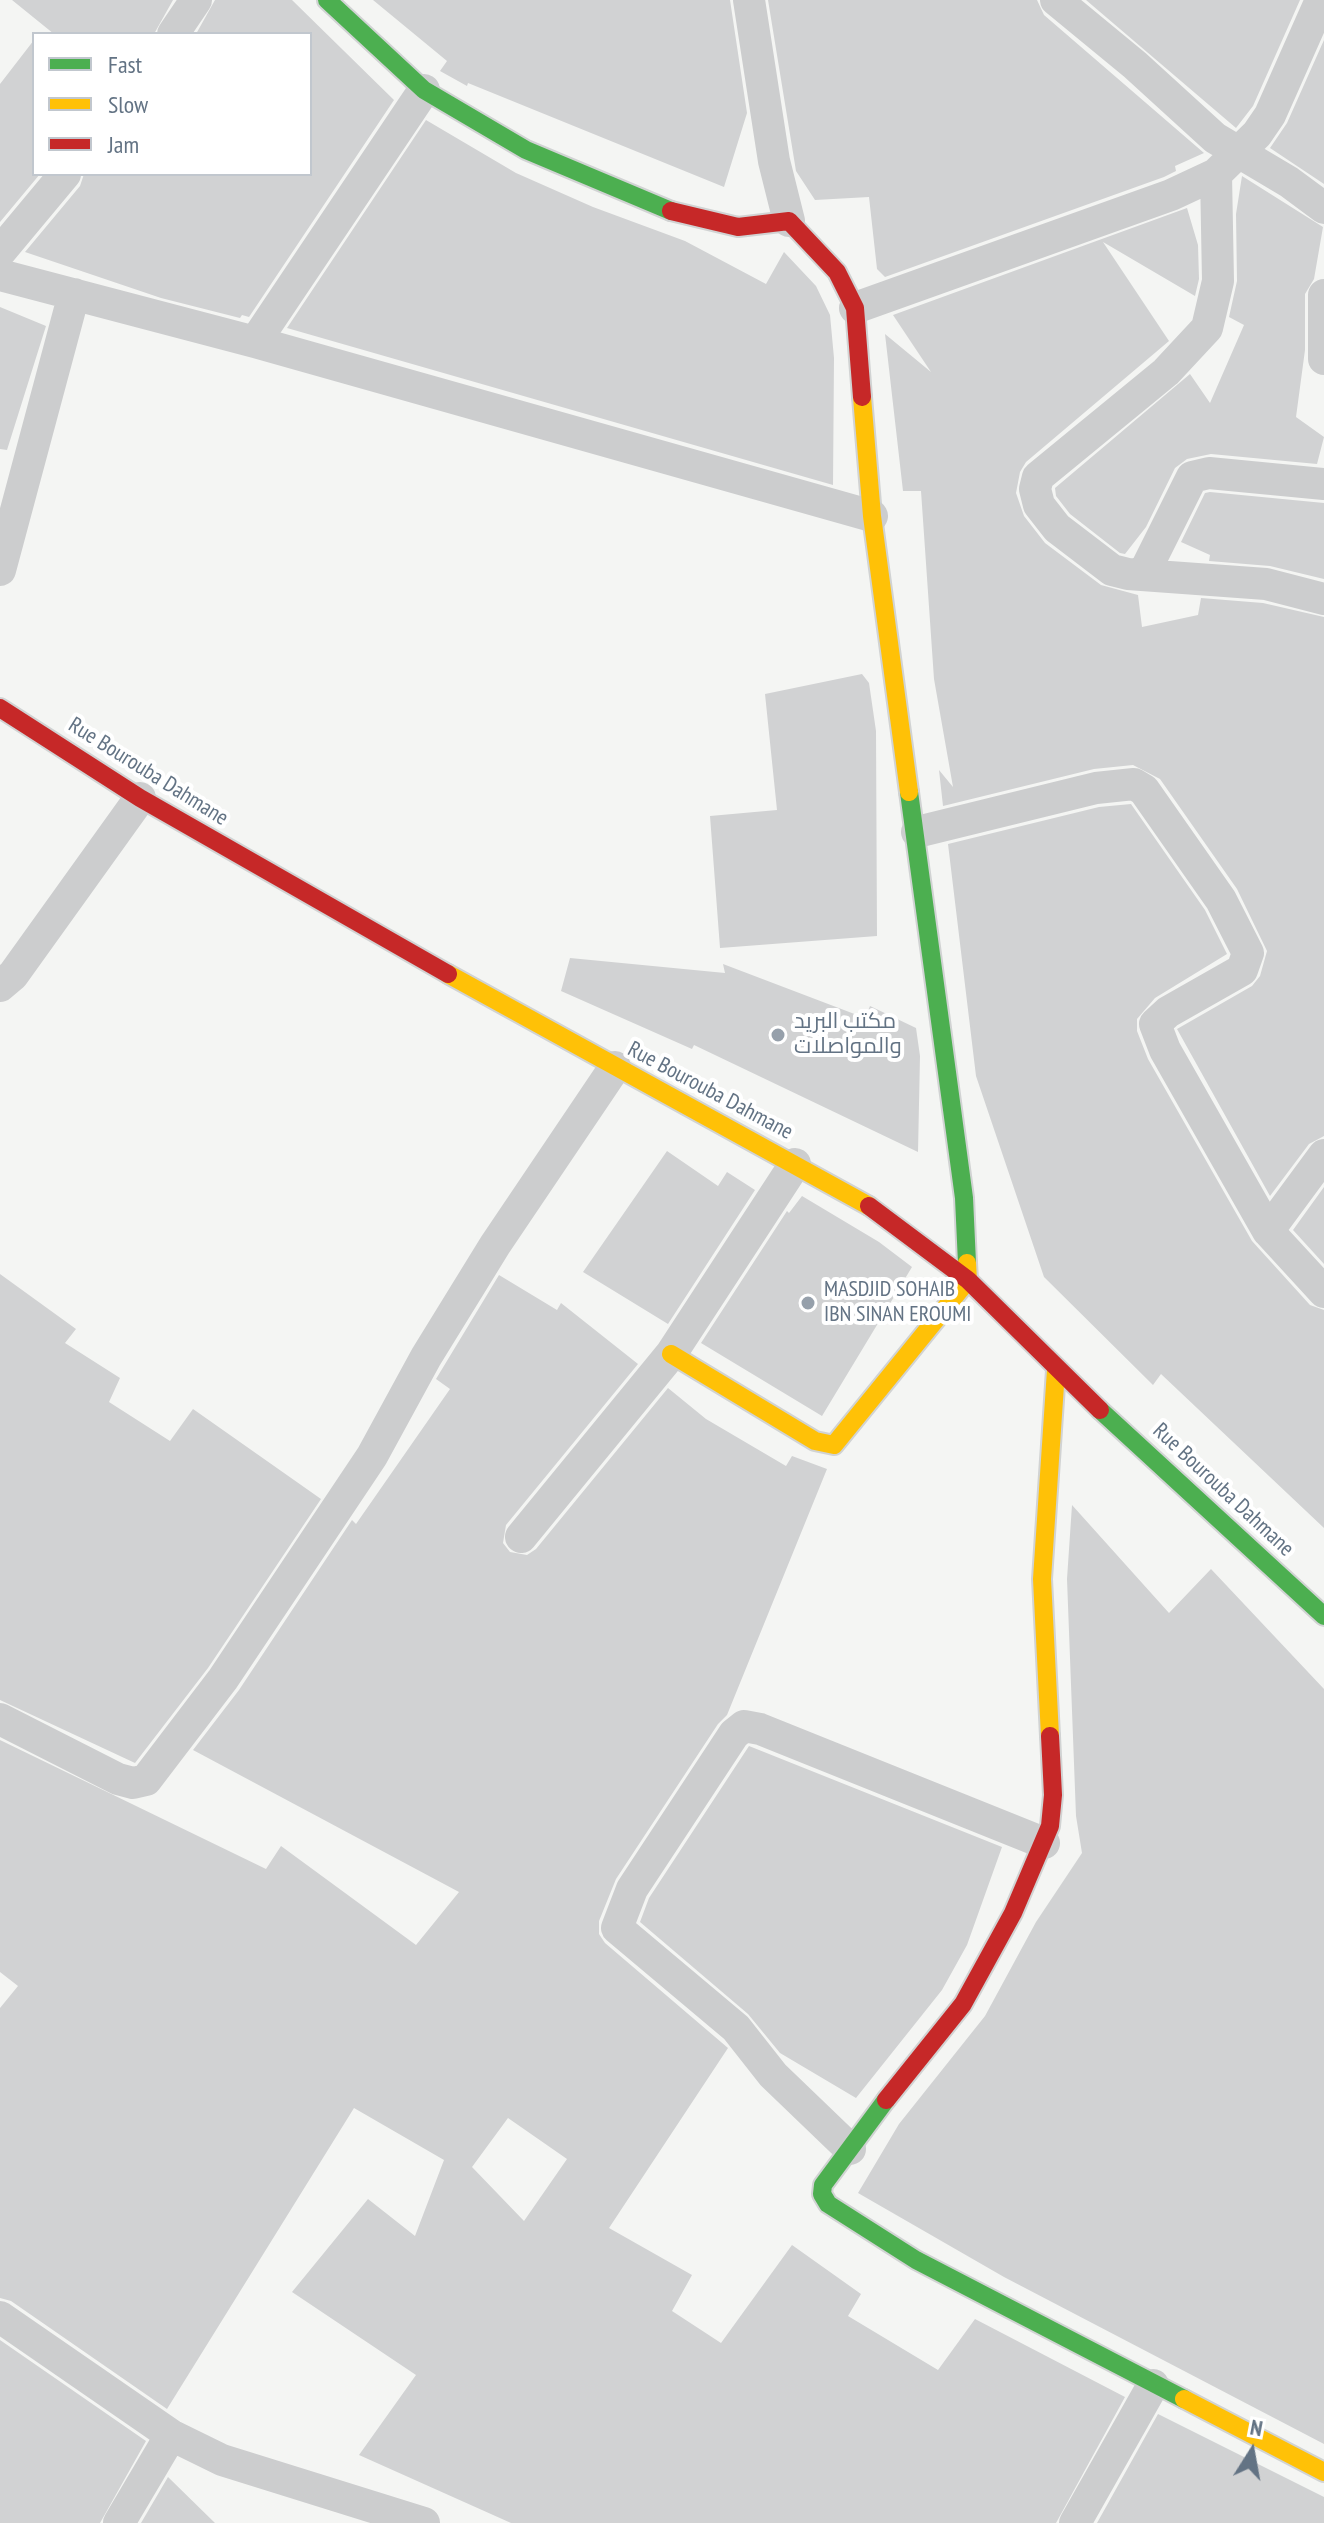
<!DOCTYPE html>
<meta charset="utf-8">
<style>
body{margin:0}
#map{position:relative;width:1324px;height:2523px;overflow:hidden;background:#f4f5f3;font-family:"PT Sans Narrow",sans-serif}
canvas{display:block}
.legend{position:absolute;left:32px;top:32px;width:280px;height:144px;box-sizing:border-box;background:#fff;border:2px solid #c1c7ce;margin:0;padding:10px 14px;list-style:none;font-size:24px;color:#637384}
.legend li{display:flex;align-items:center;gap:16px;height:40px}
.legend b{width:40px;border:2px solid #c1c7ce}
.north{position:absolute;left:1212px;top:2411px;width:80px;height:80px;-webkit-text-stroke:6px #fff;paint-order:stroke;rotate:11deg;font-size:22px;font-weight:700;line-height:32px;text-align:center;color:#637384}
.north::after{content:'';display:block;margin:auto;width:28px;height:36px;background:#637384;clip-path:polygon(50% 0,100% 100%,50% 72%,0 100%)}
</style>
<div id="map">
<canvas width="1324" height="2523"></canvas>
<ul class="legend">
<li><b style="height:10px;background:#4caf50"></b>Fast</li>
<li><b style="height:10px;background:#ffc107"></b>Slow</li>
<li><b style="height:10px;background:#c62828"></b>Jam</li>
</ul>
<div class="north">N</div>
</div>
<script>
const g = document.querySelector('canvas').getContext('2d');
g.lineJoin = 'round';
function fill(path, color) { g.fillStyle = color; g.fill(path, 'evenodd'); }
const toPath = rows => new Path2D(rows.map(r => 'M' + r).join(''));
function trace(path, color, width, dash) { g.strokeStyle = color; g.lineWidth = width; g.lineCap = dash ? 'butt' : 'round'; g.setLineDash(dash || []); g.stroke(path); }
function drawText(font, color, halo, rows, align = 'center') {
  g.font = font + ' "PT Sans Narrow",Cairo,sans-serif'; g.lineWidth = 8; g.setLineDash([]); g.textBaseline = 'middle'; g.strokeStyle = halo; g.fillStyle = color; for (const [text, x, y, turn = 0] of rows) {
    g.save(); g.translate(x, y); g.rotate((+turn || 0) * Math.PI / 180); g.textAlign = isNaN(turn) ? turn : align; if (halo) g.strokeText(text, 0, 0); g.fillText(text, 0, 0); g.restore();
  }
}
const building = toPath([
 [12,0,173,0,154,34,54,34],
 [215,0,292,0,394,100,249,317,242,315,240,318,161,298,25,252,80,186,84,174,310,174,310,34,196,34],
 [373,0,730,0,747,113,724,187,468,83,467,86,440,71,447,61],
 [768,0,1037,0,1044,15,1204,153,1175,166,1176,171,1164,177,885,277,877,269,869,197,815,200,796,171],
 [1086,0,1300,0,1253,106,1236,128],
 [34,40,34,174,40,174,0,222,0,84],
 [1324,40,1324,184,1270,148,1287,123],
 [426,120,516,173,593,207,685,241,766,284,784,252,816,286,830,315,834,358,833,485,287,328],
 [1242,176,1323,227,1314,279,1305,294,1305,350,1296,417,1324,437,1317,464,1211,454,1187,459,1175,468,1146,527,1125,554,1120,553,1070,514,1056,496,1055,488,1190,374,1210,403,1244,325,1229,317,1237,281,1236,214],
 [1187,208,1198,245,1199,279,1195,296,1103,242,1169,341,1026,462,1020,472,1016,493,1024,516,1045,543,1101,585,1138,595,1142,627,1198,615,1201,598,1263,603,1324,617,1324,1136,1309,1144,1270,1196,1177,1029,1252,986,1260,976,1267,951,1237,889,1160,779,1133,765,1094,769,943,806,939,770,953,787,934,679,921,491,903,491,885,334,931,372,893,315],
 [0,307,46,326,7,450,0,449],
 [1210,492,1324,503,1324,579,1270,566,1209,561,1210,555,1181,542,1205,493],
 [862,674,869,683,876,731,877,936,720,948,710,816,777,810,765,694],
 [1131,804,1205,910,1227,954,1155,998,1137,1019,1137,1031,1148,1059,1252,1241,1310,1305,1324,1310,1324,1528,1161,1374,1153,1385,1044,1277,976,1076,948,844,1099,807],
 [570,958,725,973,723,964,865,1018,870,1006,916,1028,920,1056,918,1152,694,1045,692,1049,561,991],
 [667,1151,718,1186,727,1172,755,1190,668,1324,583,1272],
 [1324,1187,1324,1264,1293,1230],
 [802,1196,879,1242,912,1267,822,1416,701,1343,787,1211,789,1213],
 [0,1274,76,1329,65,1343,120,1378,109,1402,170,1441,193,1409,321,1499,208,1668,135,1763,0,1700],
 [499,1275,557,1310,561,1303,638,1364,506,1525,503,1543,510,1552,527,1555,536,1549,668,1388,706,1419,786,1466,792,1456,827,1469,727,1715,718,1724,616,1879,599,1921,599,1934,605,1943,728,2048,609,2228,692,2275,672,2311,721,2343,792,2245,861,2294,848,2316,938,2370,975,2319,1125,2397,1056,2523,511,2523,359,2455,416,2375,292,2292,368,2199,415,2236,444,2160,354,2108,167,2409,11,2301,0,2298,0,2008,18,1986,0,1972,0,1740,266,1869,281,1846,416,1945,459,1892,193,1750,239,1690,352,1520,356,1524,450,1389,436,1379],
 [508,2118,567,2159,524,2221,472,2167],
 [1072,1505,1169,1613,1211,1569,1324,1689,1324,2444,1004,2277,858,2193,899,2124,985,2016,1036,1922,1082,1853,1076,1816,1067,1579],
 [749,1746,1002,1847,967,1945,942,1990,856,2098,780,2053,748,2014,640,1922,649,1898],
 [0,2340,146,2441,100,2523,0,2523],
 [1158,2414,1324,2497,1324,2523,1097,2523],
 [168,2477,215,2523,141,2523]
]);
const street = toPath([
 [749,0,774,161,789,221],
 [1056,0,1135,65,1215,138,1289,182,1324,208],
 [173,34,196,0],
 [1216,174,1218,281,1207,328,1166,372,1038,477,1035,489,1039,505,1057,528,1112,570,1128,574,1266,584,1324,599],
 [0,252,65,174],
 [0,275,255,342,872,516],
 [1324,295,1324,359],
 [855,308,1171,195,1216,174,1257,134,1270,115,1321,0],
 [255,342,424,90],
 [0,570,74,294],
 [1144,573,1192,477,1209,473,1324,484],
 [917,832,1096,788,1134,784,1144,790,1221,900,1248,953,1242,970,1168,1012,1155,1024,1165,1050,1268,1231,1324,1292],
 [0,986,13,975,140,798],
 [1268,1231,1324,1155],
 [521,1537,671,1354,795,1164],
 [0,1719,118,1779,133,1783,146,1780,223,1679,372,1456,426,1357,495,1245,615,1067],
 [850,2149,773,2075,736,2028,617,1928,632,1889,734,1734,744,1726,760,1729,1044,1843],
 [0,2317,171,2435,222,2460,424,2523],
 [119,2523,171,2435],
 [1075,2523,1153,2385]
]);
const fast = toPath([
 [327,0,424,90,526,150,671,211],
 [909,792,964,1198,967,1263],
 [1100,1410,1324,1616],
 [886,2100,823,2185,822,2194,828,2204,916,2260,1184,2399]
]);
const slow = toPath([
 [862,397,872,516,909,792],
 [448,974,869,1206],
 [671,1354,815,1441,834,1445,968,1280,967,1263],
 [1050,1736,1042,1579,1056,1370],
 [1184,2399,1324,2472]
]);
const jam = toPath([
 [671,211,738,227,789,221,837,272,855,308,862,397],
 [0,708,140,798,448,974],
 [869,1206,968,1280,1100,1410],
 [886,2100,963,2004,1013,1913,1050,1826,1053,1795,1050,1736]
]);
const markers = [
 [778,1035,8,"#96a0ab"],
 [808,1303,8,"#96a0ab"]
];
const streetNames = [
 ["Rue Bourouba Dahmane",148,772,32],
 ["Rue Bourouba Dahmane",710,1091,28],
 ["Rue Bourouba Dahmane",1223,1490,43]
];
const poiNames = [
 ["مكتب البريد",794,1022],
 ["والمواصلات",794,1047],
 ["MASDJID SOHAIB",824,1290],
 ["IBN SINAN EROUMI",824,1315]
];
fill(building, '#d1d2d3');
trace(fast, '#d1d3d3', 22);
trace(slow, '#d1d3d3', 22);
trace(jam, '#d1d3d3', 22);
trace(street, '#cccdce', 32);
trace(fast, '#4caf50', 18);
trace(slow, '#ffc107', 18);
trace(jam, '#c62828', 18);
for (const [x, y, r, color] of markers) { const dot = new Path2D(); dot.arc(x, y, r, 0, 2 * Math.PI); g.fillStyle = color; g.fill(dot); trace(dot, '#fff', 3); }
drawText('22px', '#637384', '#fff', streetNames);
drawText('22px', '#637384', '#fff', poiNames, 'left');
</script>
